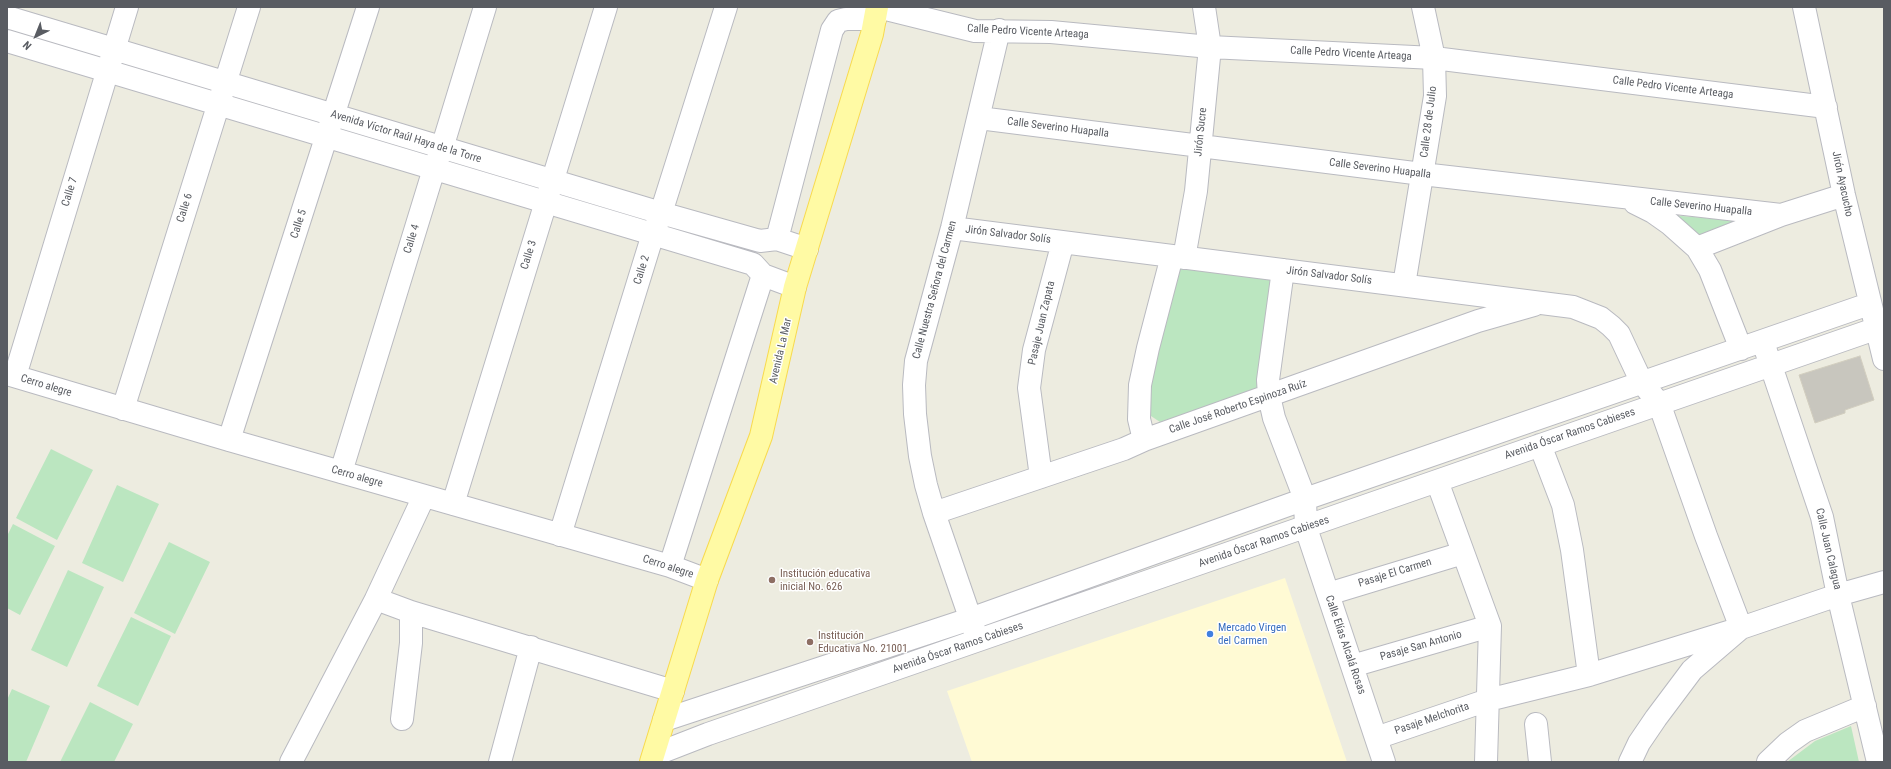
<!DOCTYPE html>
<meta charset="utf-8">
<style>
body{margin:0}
#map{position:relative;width:1891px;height:769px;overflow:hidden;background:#edece0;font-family:"Roboto Condensed",sans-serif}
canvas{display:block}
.frame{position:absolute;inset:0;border:8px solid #595c62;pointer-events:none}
.north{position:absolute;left:16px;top:16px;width:40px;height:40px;-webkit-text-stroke:3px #fff;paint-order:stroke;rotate:223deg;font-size:11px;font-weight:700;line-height:16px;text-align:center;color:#595c62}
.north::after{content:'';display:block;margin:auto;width:14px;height:18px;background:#595c62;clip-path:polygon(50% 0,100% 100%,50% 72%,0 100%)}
</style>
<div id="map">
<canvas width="1891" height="769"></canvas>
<div class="frame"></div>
<div class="north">N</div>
</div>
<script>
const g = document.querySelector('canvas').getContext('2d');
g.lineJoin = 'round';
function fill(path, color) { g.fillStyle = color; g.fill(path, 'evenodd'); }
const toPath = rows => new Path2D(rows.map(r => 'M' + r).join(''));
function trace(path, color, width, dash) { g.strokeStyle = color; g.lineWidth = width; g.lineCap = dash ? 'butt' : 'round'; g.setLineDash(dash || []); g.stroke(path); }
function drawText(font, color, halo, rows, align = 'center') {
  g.font = font + ' "Roboto Condensed",sans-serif'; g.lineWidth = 3; g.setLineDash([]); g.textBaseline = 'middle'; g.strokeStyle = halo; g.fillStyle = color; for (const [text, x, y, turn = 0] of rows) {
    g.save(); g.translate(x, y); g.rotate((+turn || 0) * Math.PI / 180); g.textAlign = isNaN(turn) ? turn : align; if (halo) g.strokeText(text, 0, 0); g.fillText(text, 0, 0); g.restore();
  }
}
const commercial = toPath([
 [1285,578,1347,762,972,762,947,691]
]);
const green = toPath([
 [1670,215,1741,221,1698,238],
 [1176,267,1268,279,1274,281,1261,381,1255,391,1160,422,1151,416,1147,408,1155,352],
 [51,449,93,470,57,540,16,518],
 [117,485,159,504,123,582,82,563],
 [13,524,55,546,20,615,7,608,7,536],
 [169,542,210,562,175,634,134,613],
 [68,570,104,587,67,667,31,650],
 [131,617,171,636,138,706,97,686],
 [12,689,50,706,26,762,7,762,7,700],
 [90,702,133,724,114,762,60,762],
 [1851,726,1859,762,1787,762,1815,741]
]);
const building = toPath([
 [1860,356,1874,400,1845,410,1845,413,1815,423,1799,375,1860,356]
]);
const minor = toPath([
 [878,7,975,31,1051,32,1210,47,1434,58,1826,107],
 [1804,7,1844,195,1884,359],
 [7,17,661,213,760,241,777,239,807,249],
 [7,41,753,264,763,275,795,287],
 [979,118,1422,174,1781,215],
 [1635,203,1653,212,1670,224,1697,248,1710,270,1741,349],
 [952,228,1573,307,1601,318,1611,326,1619,334,1642,383,1659,403,1706,536,1741,628,1692,670,1656,718,1639,743,1630,762],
 [777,239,832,30,838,21,846,19,875,19],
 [1697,248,1781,215,1844,195],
 [1184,258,1196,191,1210,47,1204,7],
 [1283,270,1268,380,1269,396,1274,418,1305,499,1306,528,1384,762],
 [1404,285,1435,96,1434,58,1423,7],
 [1766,351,1822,517,1838,595,1878,762],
 [7,374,229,440,670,566,707,580],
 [15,376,127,7],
 [123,409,249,7],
 [229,440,368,7],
 [1144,440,1139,419,1140,385,1148,348,1172,256],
 [1540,445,1563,505,1572,550,1589,675],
 [341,472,434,169,442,148,485,7],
 [1041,477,1029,388,1034,350,1063,242],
 [1437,481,1490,626,1486,762],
 [453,504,606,7],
 [934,513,1124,449,1144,440,1478,321,1534,305],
 [560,535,653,234,661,213,726,7],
 [670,566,763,275],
 [1328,594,1463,553],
 [376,599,424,496],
 [975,632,934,513,926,485,920,456,915,414,914,385,916,361,952,228,999,30],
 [1352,666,1490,626],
 [402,719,411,643,411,612],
 [664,720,970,619,1305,499,1869,304],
 [1536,724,1540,762],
 [1376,738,1488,700,1589,675,1741,628,1838,595,1884,582],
 [654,755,708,734,1875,329],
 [291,762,376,599,411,612,673,691],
 [500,762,531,647],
 [1768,762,1788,743,1805,731,1865,706]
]);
const major = toPath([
 [651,762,707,580,761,436,795,287,872,34,877,7]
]);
const markers = [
 [772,580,4,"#8d6e63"],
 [1210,634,4,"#3f7fe0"],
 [810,642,4,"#8d6e63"]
];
const streetNames = [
 ["Calle Pedro Vicente Arteaga",1028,32,3],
 ["Calle Pedro Vicente Arteaga",1351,54,3],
 ["Calle Pedro Vicente Arteaga",1673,88,7],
 ["Calle 28 de Julio",1429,122,-83],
 ["Calle Severino Huapalla",1058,128,7],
 ["Jirón Sucre",1201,132,-84],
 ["Avenida Víctor Raúl Haya de la Torre",406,137,17],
 ["Calle Severino Huapalla",1380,169,7],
 ["Jirón Ayacucho",1842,184,78],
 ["Calle 7",70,192,-73],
 ["Calle Severino Huapalla",1701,207,6],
 ["Calle 6",185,208,-73],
 ["Calle 5",299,224,-72],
 ["Jirón Salvador Solís",1008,235,7],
 ["Calle 4",412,239,-73],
 ["Calle 3",529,255,-73],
 ["Calle 2",642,270,-73],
 ["Jirón Salvador Solís",1329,276,7],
 ["Calle Nuestra Señora del Carmen",935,290,-75],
 ["Pasaje Juan Zapata",1042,323,-77],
 ["Avenida La Mar",781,351,-77],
 ["Cerro alegre",46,386,17],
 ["Calle José Roberto Espinoza Ruíz",1238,407,-19],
 ["Avenida Óscar Ramos Cabieses",1570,434,-19],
 ["Cerro alegre",357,477,16],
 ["Avenida Óscar Ramos Cabieses",1264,542,-19],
 ["Calle Juan Calagua",1828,549,77],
 ["Cerro alegre",668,567,18],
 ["Pasaje El Carmen",1395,573,-17],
 ["Calle Elías Alcalá Rosas",1345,645,71],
 ["Pasaje San Antonio",1421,646,-16],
 ["Avenida Óscar Ramos Cabieses",958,648,-19],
 ["Pasaje Melchorita",1432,719,-19]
];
const educationNames = [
 ["Institución educativa",780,574],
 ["inicial No. 626",780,587],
 ["Institución",818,636],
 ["Educativa No. 21001",818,649]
];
const shopNames = [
 ["Mercado Virgen",1218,628],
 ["del Carmen",1218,641]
];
fill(commercial, '#fffad4');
fill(green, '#bbe6c0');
fill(building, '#c8c6be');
trace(building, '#d2cebf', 1);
trace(minor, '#b9bac0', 24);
trace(major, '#f8da4f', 24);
trace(minor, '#fff', 22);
trace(major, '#fffaa4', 22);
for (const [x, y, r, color] of markers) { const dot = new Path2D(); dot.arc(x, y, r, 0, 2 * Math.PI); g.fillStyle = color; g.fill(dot); trace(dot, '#fff', 1.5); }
drawText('11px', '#595c62', '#fff', streetNames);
drawText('11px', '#785e54', '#fff', educationNames, 'left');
drawText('11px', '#366cbe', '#fff', shopNames, 'left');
</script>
